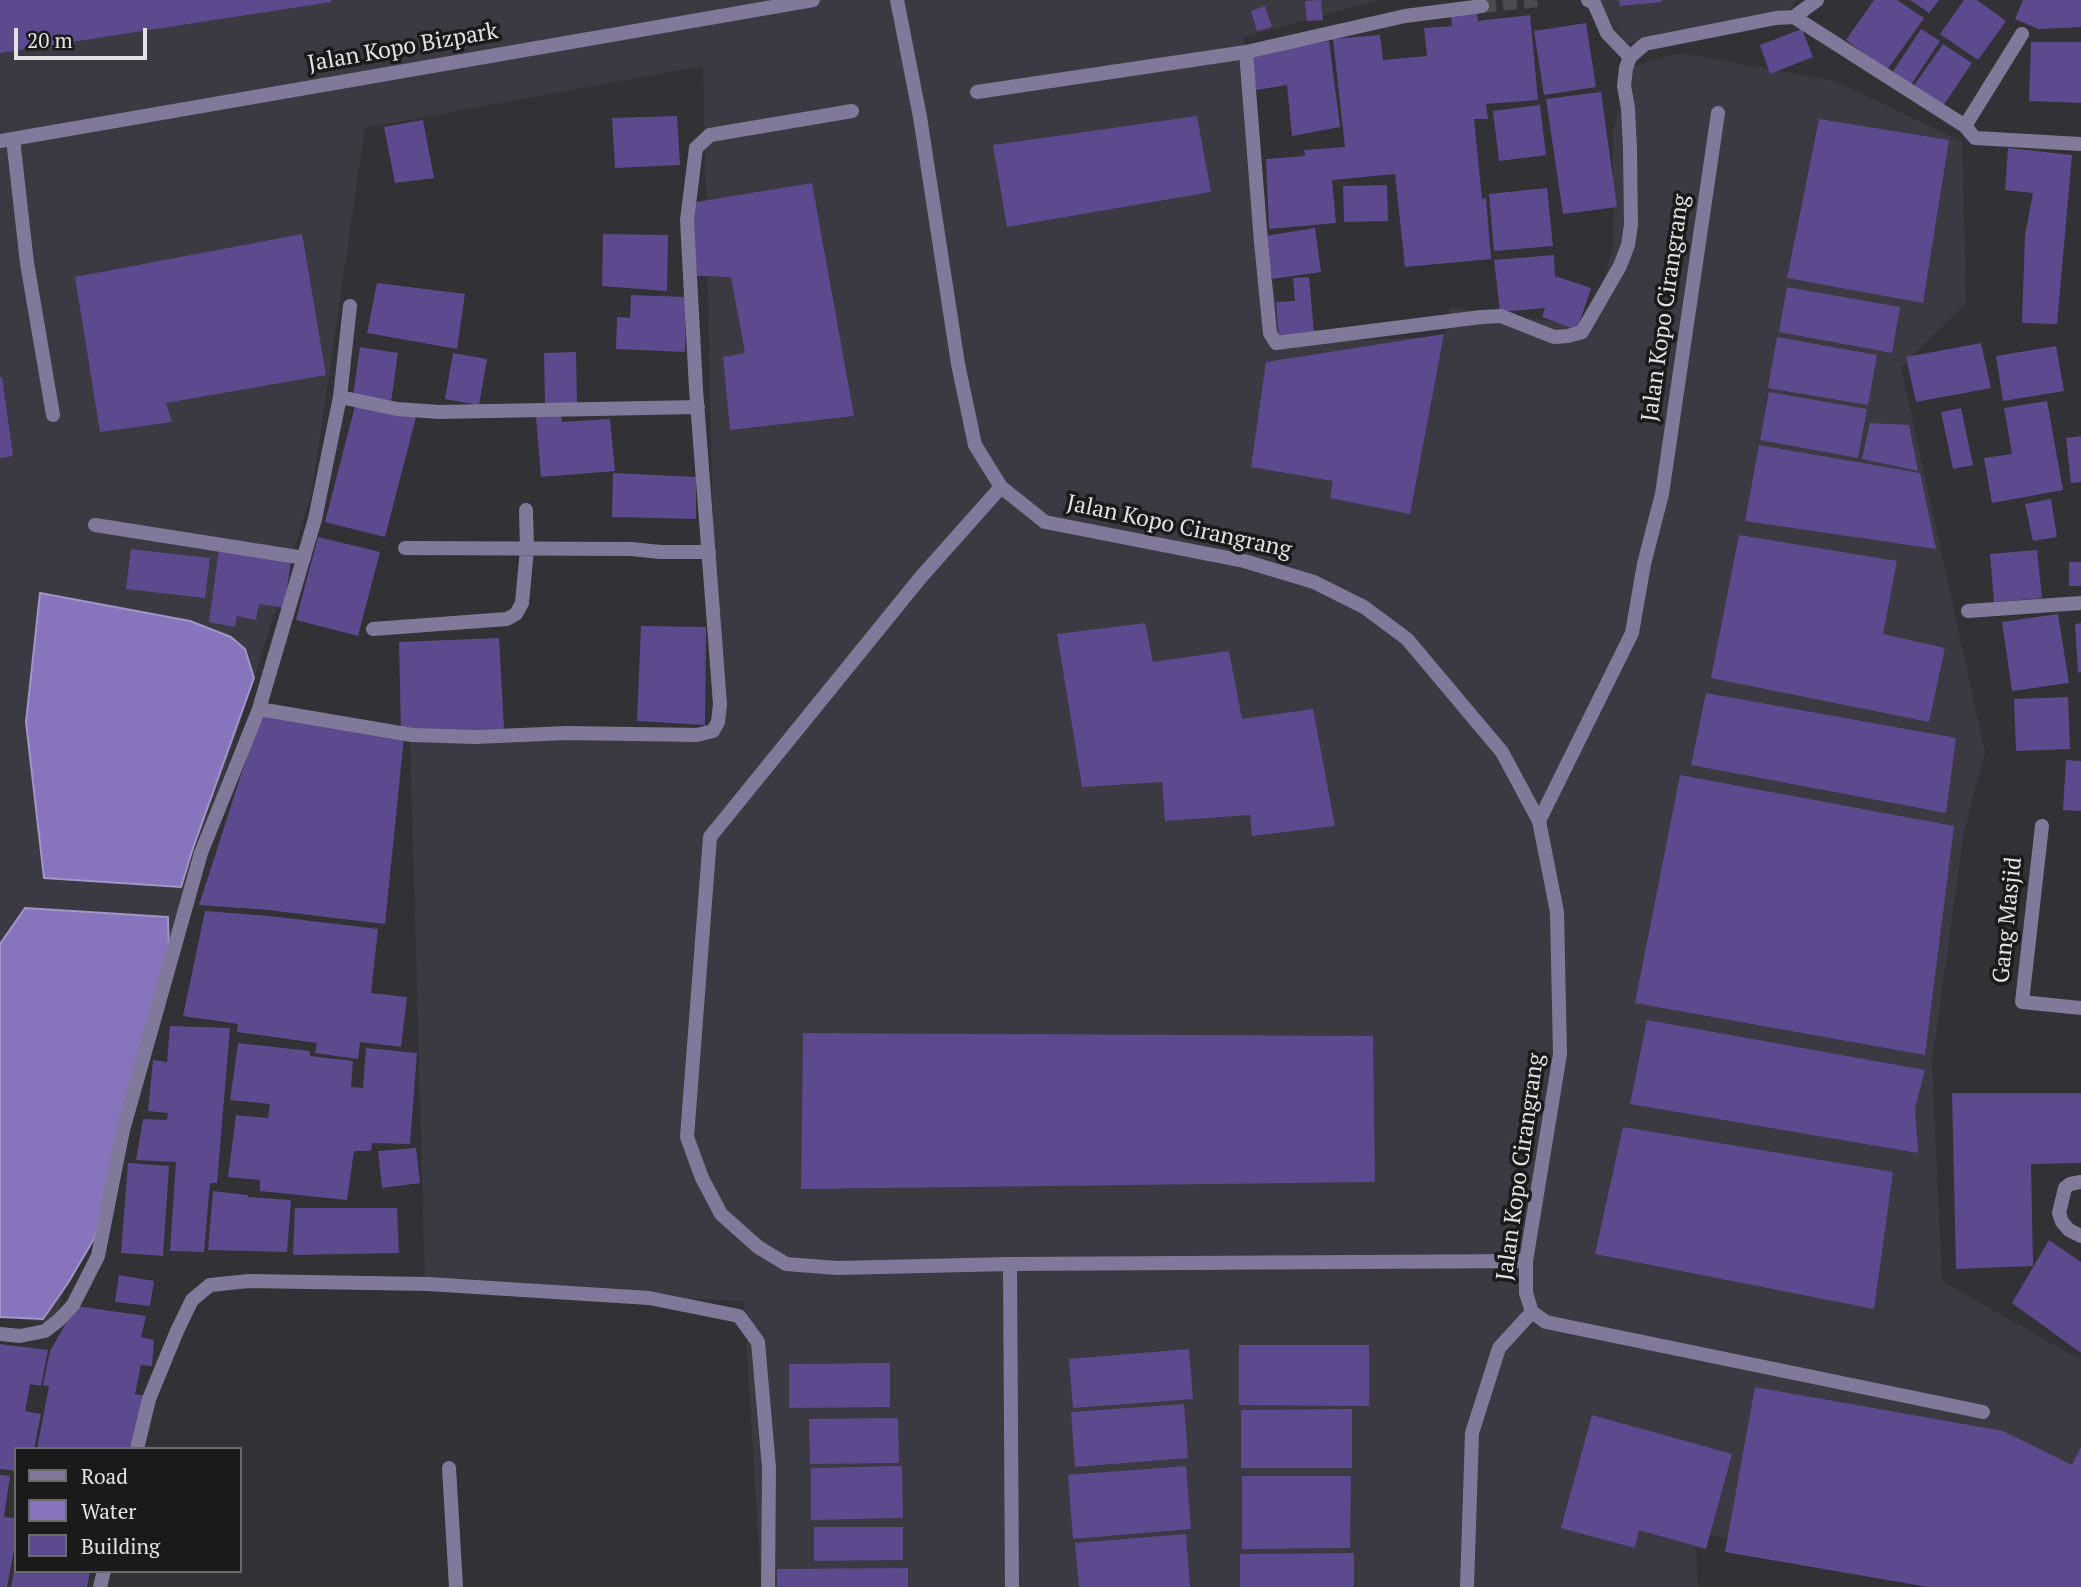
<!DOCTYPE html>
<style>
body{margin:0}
#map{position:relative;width:2081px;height:1587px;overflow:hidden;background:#323135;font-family:"PT Serif",serif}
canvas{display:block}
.legend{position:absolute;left:14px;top:1447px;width:228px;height:126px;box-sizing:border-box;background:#1a1a1b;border:2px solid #6a6a6b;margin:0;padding:9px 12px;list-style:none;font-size:21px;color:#e2e2e4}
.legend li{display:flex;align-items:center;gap:14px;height:35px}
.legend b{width:35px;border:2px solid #6a6a6b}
.scale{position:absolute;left:14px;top:28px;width:133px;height:32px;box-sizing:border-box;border:4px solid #e2e2e4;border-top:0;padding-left:9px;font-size:21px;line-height:24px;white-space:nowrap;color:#e2e2e4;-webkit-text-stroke:5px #1a1a1b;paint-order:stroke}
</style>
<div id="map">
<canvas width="2081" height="1587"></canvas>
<ul class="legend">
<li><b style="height:9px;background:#807999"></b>Road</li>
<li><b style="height:19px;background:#8774bc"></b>Water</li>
<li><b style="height:19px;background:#5d498d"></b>Building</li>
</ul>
<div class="scale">20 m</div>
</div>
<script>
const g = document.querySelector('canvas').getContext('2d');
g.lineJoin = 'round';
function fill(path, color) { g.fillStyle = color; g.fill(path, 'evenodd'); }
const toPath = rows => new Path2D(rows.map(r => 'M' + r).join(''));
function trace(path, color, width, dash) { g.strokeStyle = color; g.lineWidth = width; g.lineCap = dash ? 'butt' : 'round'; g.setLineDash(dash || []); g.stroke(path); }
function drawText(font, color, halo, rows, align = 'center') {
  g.font = font + ' "PT Serif",serif'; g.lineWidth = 7; g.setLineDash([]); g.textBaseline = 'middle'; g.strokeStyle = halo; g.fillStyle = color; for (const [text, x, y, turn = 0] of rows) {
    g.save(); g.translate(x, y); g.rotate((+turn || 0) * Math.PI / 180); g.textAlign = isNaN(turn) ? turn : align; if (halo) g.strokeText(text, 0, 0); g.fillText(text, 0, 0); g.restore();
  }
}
const built = toPath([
 [0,0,1379,0,1244,37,1281,344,1444,336,1450,307,1590,327,1613,248,1613,133,1627,68,1681,53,1834,81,1962,141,1966,303,1901,367,1985,752,1964,833,1932,1062,1942,1281,2081,1360,2081,1587,1926,1587,1924,1584,1695,1532,1698,1587,761,1587,744,1301,425,1288,410,736,717,726,703,66,365,128,312,491,54,1324,0,1316],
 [1596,0,1796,0,1787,14,1626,43]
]);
const water = toPath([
 [40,593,190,621,231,637,245,649,254,678,193,848,181,887,44,878,26,722,40,593],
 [25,908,168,917,169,956,95,1237,68,1283,43,1319,0,1317,0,944,25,908]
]);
const building = toPath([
 [0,0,331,0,331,2,0,53],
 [1321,0,1323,20,1307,21,1305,1],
 [1619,0,1662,0,1662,2,1620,6],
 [1874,0,1897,0,1924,18,1887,70,1846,40],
 [1910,0,1939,0,1929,13],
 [1964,0,1977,0,2006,21,1978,60,1940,34],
 [2023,0,2081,0,2081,27,2039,29,2015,19],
 [1265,6,1272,27,1257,31,1251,11],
 [1477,12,1478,21,1530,15,1538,100,1486,104,1488,119,1474,119,1482,199,1486,198,1491,259,1405,267,1395,174,1332,180,1336,223,1269,229,1266,159,1305,156,1304,150,1345,147,1333,39,1380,35,1383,60,1427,56,1424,28,1452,26,1451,14],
 [1586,23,1596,87,1544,95,1534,31],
 [1802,29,1813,57,1770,74,1760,45],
 [1921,29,1940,41,1911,85,1892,73],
 [1329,41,1340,127,1292,136,1287,85,1256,90,1250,54],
 [2031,42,2081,42,2081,103,2029,101],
 [1943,44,1972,63,1943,106,1913,87],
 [1601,92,1617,207,1563,214,1546,99],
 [1540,105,1546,155,1499,161,1493,111],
 [677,116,680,165,615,168,612,118],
 [1197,116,1211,192,1007,227,993,145],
 [1819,119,1949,140,1923,303,1787,278],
 [423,120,434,178,395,183,384,127],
 [2008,148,2072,155,2057,324,2022,323,2025,235,2033,193,2005,190],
 [812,183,854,416,730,430,723,357,745,353,731,277,697,276,690,203],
 [1387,185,1388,221,1344,222,1343,186],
 [1547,188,1553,246,1494,251,1489,194],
 [1315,228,1321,272,1272,279,1265,236],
 [302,234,326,375,166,403,172,422,100,432,75,277],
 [603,234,668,235,667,291,602,286],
 [1554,255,1555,276,1591,288,1577,330,1542,317,1545,308,1500,312,1494,260],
 [1309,277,1314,332,1279,336,1276,302,1295,301,1293,278],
 [377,283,465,294,457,349,367,333],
 [1787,287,1900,307,1892,353,1779,332],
 [631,295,686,297,685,352,616,349,617,317,630,318],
 [1444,334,1410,514,1330,498,1333,481,1251,467,1266,362],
 [1777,337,1877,355,1868,405,1768,388],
 [1981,343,1991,388,1916,402,1906,357],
 [2056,346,2064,391,2003,401,1996,356],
 [360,347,398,353,391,402,353,396],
 [576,352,577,404,545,404,544,353],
 [453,353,487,359,479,405,445,399],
 [0,377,2,377,13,456,0,458],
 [1769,392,1867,409,1858,458,1760,440],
 [2047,401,2063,490,1992,503,1984,458,2012,454,2004,408],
 [356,402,416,417,385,537,325,522],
 [1961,408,1973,465,1953,469,1941,412],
 [561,416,562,422,610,419,615,471,541,477,536,417],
 [1870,423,1909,425,1918,471,1862,459],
 [2081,436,2081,482,2071,483,2066,438],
 [1759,445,1920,473,1936,549,1745,521],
 [613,473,696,477,696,519,612,517],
 [2051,499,2057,537,2033,541,2025,504],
 [1739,535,1897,561,1883,634,1945,648,1929,722,1711,678],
 [318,537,380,552,358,636,296,620],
 [131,549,210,558,205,598,126,589],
 [219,549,291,562,284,608,259,604,256,620,237,616,235,627,209,622],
 [2037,550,2042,598,1994,602,1990,554],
 [2069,562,2081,562,2081,586,2069,586],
 [2058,614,2069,683,2012,691,2002,622],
 [1145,623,1153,662,1229,651,1242,719,1313,709,1335,826,1252,836,1250,815,1165,821,1162,782,1082,787,1057,634],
 [2081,623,2081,672,2078,673,2075,624],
 [641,626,706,627,705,725,637,721],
 [499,638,504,729,401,732,399,642],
 [1706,693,1956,738,1946,813,1691,765],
 [2068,697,2070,749,2016,751,2014,699],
 [260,716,404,737,385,924,268,910,199,905],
 [2066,760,2081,761,2081,811,2063,810],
 [1680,775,1954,826,1925,1055,1635,1003],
 [205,911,270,916,378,929,371,993,407,997,401,1047,360,1042,358,1059,315,1053,317,1043,237,1032,238,1024,183,1016],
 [1647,1020,1925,1070,1915,1108,1918,1153,1630,1104],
 [170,1026,230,1028,217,1183,210,1183,204,1252,170,1251,176,1162,136,1160,143,1119,167,1120,168,1113,148,1111,153,1060,167,1062],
 [803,1033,1373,1036,1375,1182,801,1189],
 [238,1043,310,1051,310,1056,353,1061,351,1087,363,1088,366,1048,417,1053,410,1144,372,1143,371,1151,354,1151,347,1200,260,1191,260,1180,228,1177,236,1115,268,1118,270,1104,230,1100],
 [1952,1093,2081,1093,2081,1163,2031,1164,2033,1266,1956,1269],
 [1623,1127,1893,1172,1874,1309,1595,1254],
 [416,1148,420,1183,382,1188,378,1151],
 [128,1163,169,1166,163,1256,121,1253],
 [213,1191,248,1195,248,1197,291,1200,287,1252,208,1250],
 [295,1208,397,1208,399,1253,293,1255],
 [2049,1240,2081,1262,2081,1353,2012,1303],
 [119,1275,154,1281,150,1306,115,1302],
 [76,1306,146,1316,141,1337,154,1340,152,1366,141,1365,135,1394,146,1396,131,1449,37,1449,49,1386,43,1385,50,1351],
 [0,1344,48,1350,41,1386,30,1384,25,1411,41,1414,34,1449,16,1449,16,1471,0,1469],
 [1239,1345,1369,1345,1369,1406,1239,1405],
 [1189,1349,1193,1399,1073,1408,1069,1359],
 [890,1363,890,1407,789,1408,789,1364],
 [1755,1387,2003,1431,2072,1465,2081,1447,2081,1587,1928,1587,1725,1552],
 [1184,1404,1188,1458,1075,1467,1071,1412],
 [1352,1409,1352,1468,1241,1468,1241,1410],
 [1592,1415,1732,1454,1706,1549,1639,1530,1635,1548,1561,1528],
 [898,1418,899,1463,810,1464,809,1419],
 [902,1466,903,1518,811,1520,811,1468],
 [1186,1466,1191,1529,1073,1539,1068,1475],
 [0,1475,10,1476,4,1517,16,1518,16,1539,7,1587,0,1587],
 [1242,1476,1351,1476,1350,1548,1242,1549],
 [814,1527,903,1527,903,1560,814,1561],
 [1186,1534,1190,1587,1079,1587,1075,1543],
 [1354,1553,1354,1587,1240,1587,1240,1554],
 [908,1568,908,1587,777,1587,777,1569],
 [14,1571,90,1571,87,1587,11,1587]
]);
const streetTunnel = toPath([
 [1482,6,1537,0]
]);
const lane = toPath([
 [977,92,1246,52],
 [13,139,27,263,53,415],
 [696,148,710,135,852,111],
 [1001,487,921,577,710,837,687,1137,702,1178,721,1214,758,1247,786,1264,837,1268,1010,1264,1526,1261],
 [95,525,304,558],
 [1539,821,1632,633,1644,564,1662,494,1718,113],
 [1010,1264,1012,1587],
 [428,1284,649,1298,739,1316,758,1342,769,1468,768,1587],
 [449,1468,456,1587],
 [1467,1587,1472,1433,1499,1348,1532,1312]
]);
const street = toPath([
 [897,0,920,117,958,364,975,445,1001,487,1045,522,1244,561,1314,582,1364,607,1407,639,1502,752,1539,821,1557,912,1560,1054,1526,1261,1526,1293,1532,1312,1546,1322,1983,1412],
 [1588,0,1594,3,1607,33,1630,57],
 [1482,6,1405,16,1246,52,1261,242,1270,333,1276,343,1481,317,1501,316,1554,337,1568,336,1582,332,1620,266,1628,245,1631,225,1630,149,1628,108,1624,86,1626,68,1630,57,1645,44,1776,18,1794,17,1817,0],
 [1794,17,1965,126,1975,138,2081,144],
 [1965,126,2022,34],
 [0,141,813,0],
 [340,397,397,409,439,412,698,407],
 [405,548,632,549,660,552,709,552],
 [1968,611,2081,603],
 [373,629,507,619,516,614,522,603,527,549,526,510],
 [259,709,412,735,475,737,567,733,697,735,713,731,718,722,720,704,696,389,687,220,696,148],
 [2042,826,2022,1002,2081,1008],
 [2081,1182,2070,1184,2065,1188,2059,1213,2062,1222,2069,1230,2081,1236],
 [0,1334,20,1336,45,1331,59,1320,73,1305,98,1256,123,1130,201,853,259,709,315,519,340,397,350,306],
 [137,1449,149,1399,177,1331,192,1300,210,1285,249,1281,428,1284],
 [100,1587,104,1571]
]);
const streetNames = [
 ["Jalan Kopo Bizpark",403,48,-10],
 ["Jalan Kopo Cirangrang",1666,308,-82],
 ["Jalan Kopo Cirangrang",1179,527,12],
 ["Gang Masjid",2008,920,-84],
 ["Jalan Kopo Cirangrang",1521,1167,-82]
];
fill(built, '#3b3942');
fill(water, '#8774bc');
trace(water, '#a295c8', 2);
fill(building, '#5d498d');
trace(streetTunnel, '#4c4c4f', 14, [14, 7]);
trace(lane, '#807999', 14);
trace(street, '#807999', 14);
drawText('23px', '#e2e2e4', '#1a1a1b', streetNames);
</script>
